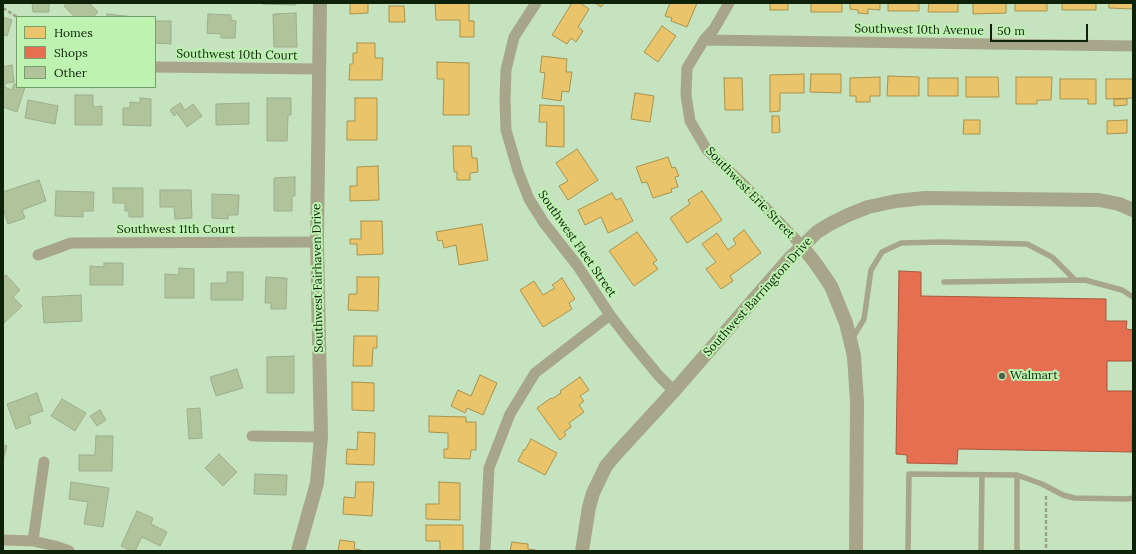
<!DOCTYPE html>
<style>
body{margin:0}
#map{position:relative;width:1136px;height:554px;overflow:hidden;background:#c6e3c0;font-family:Lora,serif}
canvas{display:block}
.frame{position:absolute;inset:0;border:4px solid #0e2209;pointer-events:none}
.legend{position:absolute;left:16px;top:16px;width:140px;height:72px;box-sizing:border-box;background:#bdf2b1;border:1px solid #779f6e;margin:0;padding:5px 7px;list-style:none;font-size:12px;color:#0e2209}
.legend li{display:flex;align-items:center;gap:8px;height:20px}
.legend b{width:20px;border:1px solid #779f6e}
.scale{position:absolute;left:990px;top:24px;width:98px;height:18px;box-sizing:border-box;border:2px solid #0e2209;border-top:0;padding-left:5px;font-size:12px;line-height:14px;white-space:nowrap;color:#0e2209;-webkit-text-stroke:3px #bdf2b1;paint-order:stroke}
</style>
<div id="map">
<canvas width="1136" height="554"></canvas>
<div class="frame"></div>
<ul class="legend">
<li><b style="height:11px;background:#e9c46a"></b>Homes</li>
<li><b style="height:11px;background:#e76f51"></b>Shops</li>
<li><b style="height:11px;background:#b1c39b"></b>Other</li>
</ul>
<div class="scale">50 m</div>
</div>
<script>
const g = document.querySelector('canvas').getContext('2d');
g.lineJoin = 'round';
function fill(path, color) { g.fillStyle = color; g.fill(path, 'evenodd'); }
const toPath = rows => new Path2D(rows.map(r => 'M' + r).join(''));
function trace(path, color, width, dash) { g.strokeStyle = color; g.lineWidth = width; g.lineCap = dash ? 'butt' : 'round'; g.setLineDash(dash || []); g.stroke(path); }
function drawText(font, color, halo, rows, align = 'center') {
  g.font = font + ' Lora,serif'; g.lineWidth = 4; g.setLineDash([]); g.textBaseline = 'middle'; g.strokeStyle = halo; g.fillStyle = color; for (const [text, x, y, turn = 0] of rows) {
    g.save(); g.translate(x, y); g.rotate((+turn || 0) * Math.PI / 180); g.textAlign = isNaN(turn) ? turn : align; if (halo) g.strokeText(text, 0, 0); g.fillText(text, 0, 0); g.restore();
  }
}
const homes = toPath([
 [350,3,368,3,368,13,350,14,350,3],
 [435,3,469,3,469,21,474,21,474,37,460,37,460,20,436,20,435,3],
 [572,3,580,3,589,9,578,27,583,31,576,42,571,38,567,44,552,35,572,3],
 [595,3,604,3,601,7,595,3],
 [670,3,697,3,687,27,671,21,672,18,665,16,670,3],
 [770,3,788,3,788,10,770,10,770,3],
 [811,3,842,3,842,12,811,12,811,3],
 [850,3,880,3,880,10,868,9,868,14,858,13,858,10,850,9,850,3],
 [888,3,919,3,919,11,888,11,888,3],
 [929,3,958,3,958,12,928,12,929,3],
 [973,3,1006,3,1006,13,973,14,973,3],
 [1015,3,1047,3,1047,11,1015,11,1015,3],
 [1062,3,1096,3,1096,10,1062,10,1062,3],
 [1109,3,1133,3,1133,9,1109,8,1109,3],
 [389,6,404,6,405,22,389,22,389,6],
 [662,26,676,36,658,62,644,52,662,26],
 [357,43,375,43,375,58,383,58,382,80,349,80,350,64,353,64,353,53,357,53,357,43],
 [542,56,567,59,566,72,572,72,569,92,562,91,561,101,542,98,545,73,540,72,542,56],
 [437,62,469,63,469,115,443,115,444,79,437,79,437,62],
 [804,74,804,93,780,93,780,111,770,112,770,75,804,74],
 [811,74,841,74,841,93,810,92,811,74],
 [888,76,919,77,919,96,887,96,888,76],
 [880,77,880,96,870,96,870,102,856,102,856,96,850,96,850,78,880,77],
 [966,77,998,77,999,97,966,97,966,77],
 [1016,77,1052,77,1051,100,1037,100,1037,104,1016,104,1016,77],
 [724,78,742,78,743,110,725,110,724,78],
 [928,78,958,78,958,96,928,96,928,78],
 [1060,79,1096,79,1096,104,1088,104,1088,99,1060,99,1060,79],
 [1106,79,1133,79,1133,98,1106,99,1106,79],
 [635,93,654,96,650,122,631,119,635,93],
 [355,98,377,98,377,140,347,140,347,121,355,121,355,98],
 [1114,99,1127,99,1127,105,1114,106,1114,99],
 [540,105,564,106,564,147,546,146,547,122,539,122,540,105],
 [772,116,779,116,780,132,772,133,772,116],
 [964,120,980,120,980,134,963,134,964,120],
 [1127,120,1127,133,1107,134,1107,121,1127,120],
 [453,146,471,146,472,158,477,158,478,172,470,173,470,180,457,180,457,172,454,172,453,146],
 [577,149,598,180,568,200,559,186,568,181,556,163,577,149],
 [668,157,672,168,675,167,679,176,675,177,678,187,671,189,672,192,653,198,647,182,642,183,636,167,668,157],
 [378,166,379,200,350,201,350,186,357,186,357,167,378,166],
 [702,191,722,220,687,243,670,218,690,204,688,200,702,191],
 [612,193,616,200,621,198,633,221,608,233,601,217,585,225,578,210,612,193],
 [361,221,382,221,383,254,357,255,357,244,350,244,350,239,361,239,361,221],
 [482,224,488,260,459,265,456,245,444,248,442,240,438,241,436,232,482,224],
 [744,230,761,253,730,276,733,281,721,289,706,269,716,262,702,244,717,233,728,250,736,244,733,239,744,230],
 [637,232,657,260,653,263,658,269,634,286,609,251,637,232],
 [357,277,379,277,378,311,348,310,349,294,357,294,357,277],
 [562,278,575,299,569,303,572,309,543,327,520,290,534,281,543,295,555,288,552,285,562,278],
 [354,336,377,336,377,348,373,348,372,366,353,366,354,336],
 [480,375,497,383,483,415,467,408,465,413,451,406,458,390,471,396,480,375],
 [580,377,589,390,580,396,584,401,579,405,584,412,569,423,571,427,564,432,566,435,560,440,537,408,551,398,552,399,561,393,560,391,580,377],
 [352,382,374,383,374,411,352,410,352,382],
 [429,416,466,417,466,422,476,422,476,450,471,450,470,459,444,458,444,449,448,449,448,433,429,432,429,416],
 [358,432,375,433,374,465,346,464,347,449,357,450,358,432],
 [531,439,557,453,545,475,518,461,524,449,525,450,531,439],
 [356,482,374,482,372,516,343,514,344,497,355,498,356,482],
 [439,482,460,483,460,520,426,519,426,504,439,504,439,482],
 [426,525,463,525,463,551,440,551,440,541,426,541,426,525],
 [340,540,355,542,354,549,361,550,361,551,338,551,340,540],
 [512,542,528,544,528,549,542,551,510,551,512,542]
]);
const shops = toPath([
 [899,271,921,272,921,296,1106,299,1106,321,1127,321,1126,329,1133,330,1133,361,1107,361,1107,391,1133,391,1132,452,958,449,957,464,907,463,907,455,896,454,899,271]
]);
const building = toPath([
 [32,3,49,3,49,12,33,12,32,3],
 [67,3,89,3,98,12,93,17,75,17,64,6,67,3],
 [262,3,296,3,296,5,262,4,262,3],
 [296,13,297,47,274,47,273,14,296,13],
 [107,14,135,17,107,17,107,14],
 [208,14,231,15,231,20,236,21,235,38,221,38,221,34,207,33,208,14],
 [3,17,12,20,7,36,3,35,3,17],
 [155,21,171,21,171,44,155,43,155,21],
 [12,65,14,82,6,83,4,87,12,90,14,84,17,84,17,87,25,87,17,112,3,107,3,67,12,65],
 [75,95,93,95,93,107,102,106,102,125,75,125,75,95],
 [140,98,151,99,151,126,123,125,123,108,130,108,130,102,140,103,140,98],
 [267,98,291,98,291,115,288,115,287,141,267,141,267,98],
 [28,100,58,106,55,124,25,118,28,100],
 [180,103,185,110,193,104,202,116,187,127,177,113,174,116,170,110,180,103],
 [249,103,249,124,216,125,216,104,249,103],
 [295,177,295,196,292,196,292,211,274,211,274,178,295,177],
 [39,180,46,201,22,210,25,218,8,224,3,208,3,192,39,180],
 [113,188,143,188,143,217,129,217,129,211,125,211,125,203,113,203,113,188],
 [160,190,191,190,192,218,175,219,174,207,160,207,160,190],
 [56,191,94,192,93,211,83,211,83,217,55,216,56,191],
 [212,194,239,195,238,215,228,215,228,219,212,218,212,194],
 [104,263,123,263,123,285,90,285,90,266,104,267,104,263],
 [179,268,194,269,194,298,165,298,165,274,179,275,179,268],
 [227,272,243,272,243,300,211,300,211,283,227,283,227,272],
 [6,275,20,290,13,297,22,306,3,324,3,278,6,275],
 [266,277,287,278,286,309,271,309,271,303,265,303,266,277],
 [81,295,82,321,44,323,42,297,81,295],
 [294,356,294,393,267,393,267,357,294,356],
 [237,369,243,388,216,396,210,377,237,369],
 [37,393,43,411,29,416,31,423,16,429,7,404,37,393],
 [62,399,86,413,75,431,51,416,62,399],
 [200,408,202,438,189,439,187,409,200,408],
 [100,410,106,420,97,426,90,416,100,410],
 [96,436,113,436,112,471,79,471,79,455,95,455,96,436],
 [3,445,7,446,3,460,3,445],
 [219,454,237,472,223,486,205,468,219,454],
 [255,474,287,475,286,495,254,494,255,474],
 [71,482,109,488,103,527,84,524,88,502,69,499,71,482],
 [137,511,153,518,151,524,167,532,160,546,142,537,135,551,131,551,121,546,137,511]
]);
const path = toPath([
 [3,8,17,17],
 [1046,496,1046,551]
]);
const service = toPath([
 [944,282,1085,280,1122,290,1133,297],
 [852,339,864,319,871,270,882,252,901,243,940,242,1027,244,1052,257,1075,280],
 [908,551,909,474,1017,475,1042,484,1063,495,1074,498,1128,499,1133,498],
 [981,551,982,475],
 [1017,551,1017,475]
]);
const minor = toPath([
 [536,3,514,37,506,70,505,100,506,130,518,171,529,199,544,223,577,265,610,315,630,341,659,376,674,391],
 [729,3,714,29,704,40,687,68,686,95,690,121,707,150,745,186,802,246],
 [704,40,1133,46],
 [155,67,319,69],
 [38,255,71,243,317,242],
 [252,436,321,437],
 [3,540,33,541,55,546,69,551],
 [33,541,44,462],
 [485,551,489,468,510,414,535,373,610,315]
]);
const tertiary = toPath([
 [802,246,816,264,831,286,846,323,854,356,857,402,856,551],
 [298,551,317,483,321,437,317,242,320,3],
 [582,551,589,507,593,493,606,466,617,453,674,391,789,259,817,232,830,224,848,215,868,207,896,201,925,198,1099,200,1119,204,1133,210]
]);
const markers = [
 [1002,376,4,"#4e6649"]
];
const streetNames = [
 ["Southwest 10th Avenue",919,30,1],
 ["Southwest 10th Court",237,55,1],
 ["Southwest Erie Street",750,193,46],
 ["Southwest 11th Court",176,230],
 ["Southwest Fleet Street",577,244,55],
 ["Southwest Fairhaven Drive",318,278,-91],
 ["Southwest Barrington Drive",758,297,-48]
];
const poiNames = [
 ["Walmart",1010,376]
];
fill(homes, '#e9c46a');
trace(homes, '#a7934d', 1);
fill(shops, '#e76f51');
trace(shops, '#a6583b', 1);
fill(building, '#b1c39b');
trace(building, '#9dad8e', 1);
trace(path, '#9ca289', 2.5, [4, 2]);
trace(service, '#a7a68a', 5.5);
trace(minor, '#a7a68a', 11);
trace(tertiary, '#a7a68a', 14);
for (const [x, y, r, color] of markers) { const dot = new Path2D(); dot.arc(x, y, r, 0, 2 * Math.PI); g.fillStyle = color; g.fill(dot); trace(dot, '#bdf2b1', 1.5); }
drawText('12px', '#0e2209', '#bdf2b1', streetNames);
drawText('12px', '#0e2209', '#bdf2b1', poiNames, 'left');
</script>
